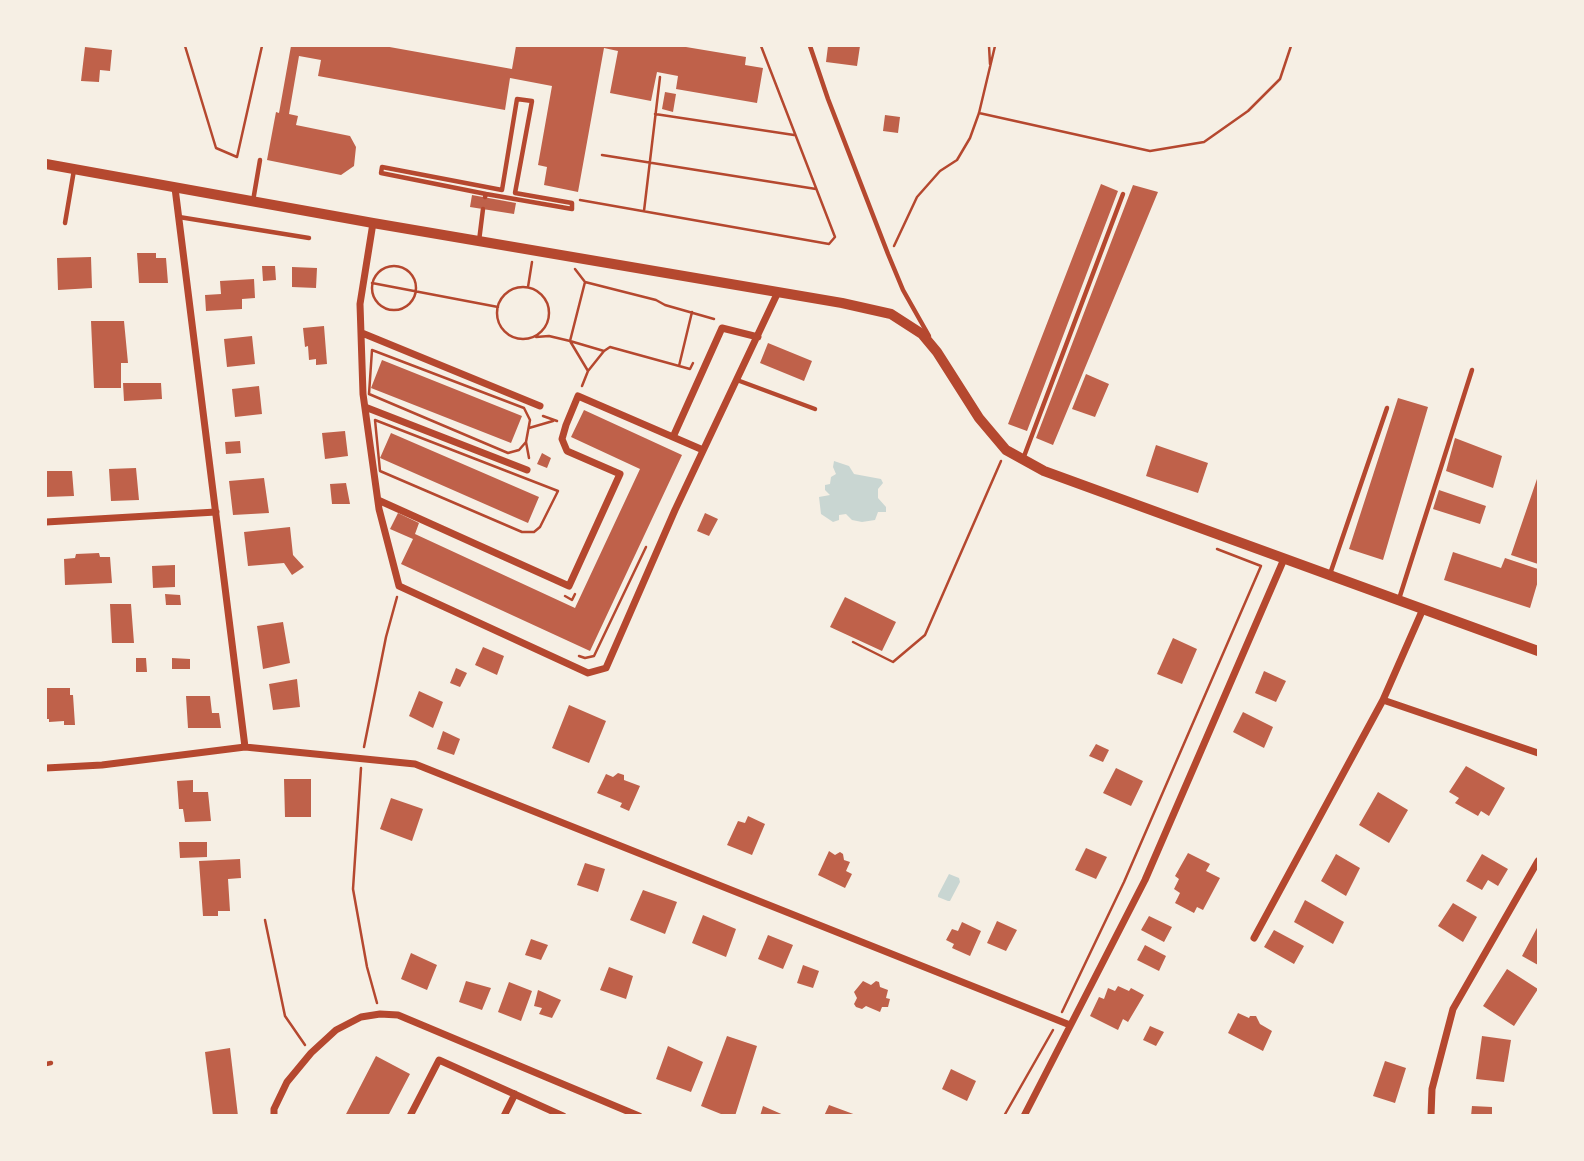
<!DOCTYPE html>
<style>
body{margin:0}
#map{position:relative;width:1584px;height:1161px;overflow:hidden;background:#f6efe4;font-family:"Nunito Sans",sans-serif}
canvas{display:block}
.frame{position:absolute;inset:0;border:47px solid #f6efe4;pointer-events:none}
</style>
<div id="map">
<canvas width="1584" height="1161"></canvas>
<div class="frame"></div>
</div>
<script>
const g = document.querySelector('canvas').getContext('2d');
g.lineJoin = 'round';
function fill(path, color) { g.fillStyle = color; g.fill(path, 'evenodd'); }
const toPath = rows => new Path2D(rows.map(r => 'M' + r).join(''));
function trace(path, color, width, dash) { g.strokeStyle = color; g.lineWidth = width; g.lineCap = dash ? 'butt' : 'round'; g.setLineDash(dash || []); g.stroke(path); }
const water = toPath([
 [834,461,849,466,854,474,881,479,883,483,878,489,878,498,886,507,886,512,878,512,875,520,862,522,852,520,846,514,839,515,839,520,833,522,821,514,819,497,830,495,825,490,825,485,830,484,831,477,836,474,833,467],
 [949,874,959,878,960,882,950,901,948,901,938,897,938,895]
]);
const building = toPath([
 [291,46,384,46,512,69,516,46,680,46,746,57,745,65,763,68,757,103,676,89,678,76,657,72,651,101,610,93,618,51,604,48,578,192,544,185,547,167,538,165,552,86,510,78,505,110,318,76,321,60,299,56,289,114,298,116,296,125,350,136,356,147,354,166,341,175,267,160,276,112,279,113],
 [828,46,860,46,857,66,826,62],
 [85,47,112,50,110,71,100,70,99,82,81,81],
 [665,92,676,94,673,112,662,109],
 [885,115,900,117,898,133,883,131],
 [1101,184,1118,191,1027,431,1008,424],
 [1133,185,1158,192,1053,445,1036,438],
 [472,195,516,203,514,214,470,207],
 [137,253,156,253,156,258,166,258,168,283,139,283],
 [91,257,92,288,58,290,57,258],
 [262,266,275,266,276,280,263,281],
 [292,267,317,268,316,288,292,287],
 [254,279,255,298,242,299,242,309,206,311,205,295,221,294,220,281],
 [91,321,124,321,128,363,121,363,121,388,94,388],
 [324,326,327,364,316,365,316,359,309,360,308,346,305,347,303,328],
 [252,336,255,364,227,367,224,339],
 [768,343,812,361,804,381,760,363],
 [382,360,522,416,511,443,371,388],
 [1086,374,1109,384,1095,417,1072,409],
 [123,383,161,383,162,399,124,401],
 [259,386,262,414,235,417,232,389],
 [1398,398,1428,407,1383,560,1349,549],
 [584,410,682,455,590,651,401,564,413,539,390,529,398,513,419,523,415,534,575,608,640,469,571,437],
 [345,431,348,456,325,459,322,433],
 [391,433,539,497,528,523,380,458],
 [1455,438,1502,456,1493,488,1446,471],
 [240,441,241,453,226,454,225,442],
 [1156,445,1208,463,1198,493,1146,476],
 [542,453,551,458,547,468,537,464],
 [136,468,139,500,111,501,109,469],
 [46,471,72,471,74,496,46,497],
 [1538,476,1538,564,1511,555],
 [264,478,269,513,233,515,229,481],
 [346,483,350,504,332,504,330,484],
 [1439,490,1486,506,1480,524,1433,509],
 [705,513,718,519,709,536,697,531],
 [290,527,293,555,304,567,292,575,284,563,248,566,244,532],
 [1453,552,1501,568,1505,558,1538,569,1538,581,1530,608,1444,580],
 [99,553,100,557,110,557,112,583,65,585,64,559,75,558,76,554],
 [175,565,175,587,153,588,152,566],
 [165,594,180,595,181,605,166,605],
 [845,597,896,622,882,651,830,627],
 [110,604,131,604,134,643,112,643],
 [283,622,290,663,263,669,257,626],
 [1173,638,1197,649,1182,684,1157,674],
 [483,647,504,656,497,675,475,665],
 [136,658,146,658,147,672,136,672],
 [172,658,190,659,190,669,172,669],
 [456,668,467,673,460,687,450,683],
 [1264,671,1286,681,1276,702,1255,693],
 [297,679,300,707,273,710,269,684],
 [46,688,70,688,70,695,73,695,75,725,64,725,64,721,49,722,49,719,46,719],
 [419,691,443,702,433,728,409,716],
 [186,696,210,696,212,713,219,713,221,728,188,728],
 [569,705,606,721,589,763,552,748],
 [1243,712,1273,727,1264,748,1233,732],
 [443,731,460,739,454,755,437,749],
 [1096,744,1109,750,1103,762,1089,756],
 [1466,766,1505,788,1489,816,1481,811,1478,816,1455,803,1459,798,1449,792],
 [1116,768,1143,781,1131,806,1103,793],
 [618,773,624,775,624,780,640,786,629,811,620,807,622,803,597,793,606,774,613,777],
 [284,779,311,779,311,817,285,817],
 [193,780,193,792,208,792,211,821,185,822,183,809,179,809,177,781],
 [1378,792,1408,810,1389,843,1359,825],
 [391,798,423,809,412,841,380,829],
 [748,816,765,824,752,855,727,845,738,821,745,823],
 [179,842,207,842,207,857,180,858],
 [1086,848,1107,857,1096,879,1075,870],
 [829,851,835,855,840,852,843,854,844,860,850,862,846,871,852,874,845,888,818,875],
 [1188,853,1210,864,1206,871,1220,878,1203,910,1197,907,1194,913,1175,903,1180,893,1174,889,1179,879,1175,876],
 [1336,854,1360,868,1346,896,1321,881],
 [1482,854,1508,869,1498,886,1488,880,1482,890,1466,881],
 [240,859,241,878,228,879,230,911,218,911,218,916,203,916,199,861],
 [585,863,605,869,598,892,577,885],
 [643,890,677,902,665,934,630,920],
 [1305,900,1344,922,1333,944,1294,922],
 [1453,903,1477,917,1463,942,1438,926],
 [703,915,736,929,726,957,692,943],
 [1149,916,1172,927,1164,942,1141,930],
 [997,921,1017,930,1006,951,987,943],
 [962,922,981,931,970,956,952,948,954,944,946,940,952,929,958,931],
 [1538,926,1538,965,1522,956],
 [1274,930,1304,946,1294,964,1264,947],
 [768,935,793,945,783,969,758,959],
 [531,939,548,945,541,960,525,955],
 [1145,945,1166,956,1159,971,1137,960],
 [411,953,437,965,427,990,401,979],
 [803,965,819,971,813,988,797,983],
 [609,967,633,976,626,999,600,990],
 [1507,969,1538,989,1514,1026,1483,1006],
 [466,981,491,988,482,1010,459,1002],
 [863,981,871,985,876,981,879,982,880,987,888,990,886,998,890,999,888,1007,882,1007,880,1012,866,1006,862,1009,856,1007,854,1004,857,998,854,992],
 [509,982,532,991,521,1021,498,1012],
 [1118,986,1129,991,1131,988,1144,995,1128,1022,1123,1019,1118,1030,1090,1016,1099,997,1104,999,1108,988,1115,991],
 [538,990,561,1000,552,1018,539,1014,542,1008,534,1006],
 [1238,1013,1249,1018,1250,1016,1256,1016,1260,1024,1272,1031,1263,1051,1228,1033],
 [1150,1026,1164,1032,1156,1046,1143,1040],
 [727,1036,757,1046,735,1116,726,1116,701,1106],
 [1482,1036,1511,1040,1504,1082,1476,1079],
 [668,1046,703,1062,691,1092,656,1079],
 [230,1048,238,1116,213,1116,205,1052],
 [376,1056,410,1074,388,1116,345,1116],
 [1385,1061,1406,1068,1395,1103,1373,1096],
 [951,1069,976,1081,967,1101,942,1089],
 [829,1105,856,1115,856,1116,824,1116],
 [763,1106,786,1116,760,1116],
 [1472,1106,1492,1107,1492,1116,1471,1116]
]);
const path = toPath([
 [185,46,216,148,237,157,262,46],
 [989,46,990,64],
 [979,113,1150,151,1204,142,1248,111,1280,79,1291,46],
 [655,114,794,135],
 [602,155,816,189],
 [580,200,829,244,835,237,761,46],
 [644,211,660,77],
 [894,246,917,197,940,171,957,160,970,138,979,113,995,46],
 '372 288a22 22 0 1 1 44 0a22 22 0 1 1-44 0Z',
 [585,282,656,300,665,305,714,319],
 [372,283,498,307],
 [528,287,532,262],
 '497 313a26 26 0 1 1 52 0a26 26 0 1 1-52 0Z',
 [536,337,549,336,570,341,585,282,575,269],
 [570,341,604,351,610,347,690,369,693,363],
 [570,341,588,371],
 [372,350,524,408,530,420,526,442,519,450,508,453,369,394,372,350],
 [679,366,692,312],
 [582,386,588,371,604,351],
 [543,416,557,421],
 [375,420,558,491,540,527,534,532,522,532,380,471,375,420],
 [529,428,553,421],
 [526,442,529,458],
 [565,596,572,600,575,594],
 [853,642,893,662,925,635,1001,461],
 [579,656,585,658,594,656,646,547],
 [364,747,386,637,397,597],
 [361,768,353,889,367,967,377,1003],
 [265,920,285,1016,305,1045],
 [1062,1012,1124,882,1261,566,1217,549],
 [1004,1116,1053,1030]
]);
const service = toPath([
 [810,46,828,99,888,254,903,290,929,336],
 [485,197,486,194,572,209,572,203,515,193,532,101,517,99,502,190,382,167,381,173,486,194],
 [253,201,260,160],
 [179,217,309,238],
 [65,223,74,170],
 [479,241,483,209],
 [737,380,815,409],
 [1023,459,1123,194],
 [1330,574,1387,408],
 [1399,599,1472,370],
 [46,1064,51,1063]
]);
const minor = toPath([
 [175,188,245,747],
 [373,223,360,304,363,394,379,509,399,586,588,673,606,668,675,510,778,292],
 [362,333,540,406],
 [365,407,527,470],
 [673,437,722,328,758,337],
 [378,500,569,586,620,474,567,451,562,439,566,425,578,396,703,450],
 [46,522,216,512],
 [1383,700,1538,753],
 [46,768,102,765,245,747,415,764,1070,1025],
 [1254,938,1383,700,1423,609],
 [274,1116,274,1109,287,1082,311,1053,336,1030,361,1017,380,1014,398,1015,639,1116],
 [410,1116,439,1060,563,1116],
 [504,1116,515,1094],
 [1024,1116,1145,880,1284,559],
 [1431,1116,1432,1089,1453,1009,1538,861]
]);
const tertiary = toPath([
 [46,164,373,223,842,303,891,314,922,334,937,352,979,418,1006,450,1044,471,1538,651]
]);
fill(water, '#c9d6d2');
fill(building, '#bf614a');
trace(path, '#b5482f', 2.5);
trace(service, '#b5482f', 4.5);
trace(minor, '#b5482f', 7);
trace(tertiary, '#b5482f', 10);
</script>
